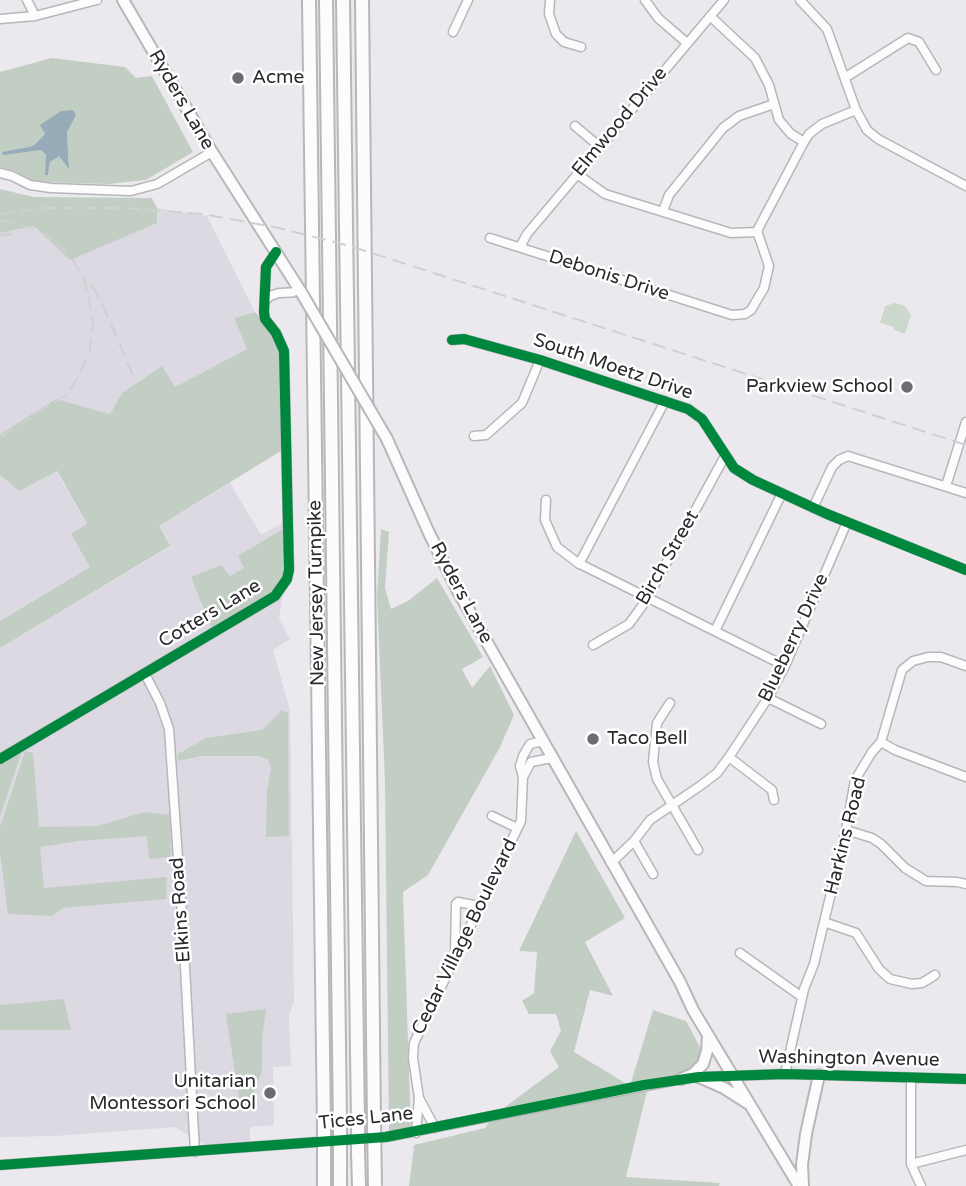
<!DOCTYPE html>
<style>
body{margin:0}
canvas{display:block;background:#ebe9ee}
</style>
<canvas width="966" height="1186"></canvas>
<script>
const g = document.querySelector('canvas').getContext('2d');
g.lineJoin = 'round';
function fill(path, color) { g.fillStyle = color; g.fill(path, 'evenodd'); }
const toPath = rows => new Path2D(rows.map(r => 'M' + r).join(''));
function trace(path, color, width, dash) { g.strokeStyle = color; g.lineWidth = width; g.lineCap = dash ? 'butt' : 'round'; g.setLineDash(dash || []); g.stroke(path); }
function drawText(font, color, halo, rows, align = 'center') {
  g.font = font + ' "Varela Round",sans-serif'; g.lineWidth = 5; g.setLineDash([]); g.textBaseline = 'middle'; g.strokeStyle = halo; g.fillStyle = color; for (const [text, x, y, turn = 0] of rows) {
    g.save(); g.translate(x, y); g.rotate((+turn || 0) * Math.PI / 180); g.textAlign = isNaN(turn) ? turn : align; if (halo) g.strokeText(text, 0, 0); g.fillText(text, 0, 0); g.restore();
  }
}
const built = toPath([
 [157,208,207,216,255,312,234,318,247,349,175,387,162,367,122,393,110,414,56,399,0,434,0,233,34,226,156,223],
 [56,471,87,525,90,567,0,621,0,475,19,491],
 [230,483,261,535,286,521,286,571,279,619,290,639,273,650,290,710,294,1001,289,1016,291,1066,273,1067,274,1125,250,1127,250,1146,212,1149,175,1127,55,1136,0,1137,0,817,26,741,0,754,0,648,170,547,159,526]
]);
const green = toPath([
 [895,303,905,306,911,315,905,334,894,330,894,327,880,323,885,306]
]);
const forest = toPath([
 [52,58,125,67,136,78,152,76,193,152,146,180,108,184,37,182,14,171,0,169,0,72],
 [75,115,67,132,69,167,59,155,50,162,48,175,46,155,41,150,3,154,3,152,33,146,45,134,41,125],
 [0,189,34,197,152,198,157,208,157,223,70,260,34,226,0,233],
 [255,312,283,345,284,449,159,526,170,546,0,648,0,621,90,567,71,534,87,524,57,471,19,491,0,475,0,434,56,399,110,414,122,393,162,366,175,387,247,349,234,318],
 [283,529,283,576,268,596,211,627,191,577,221,565,230,576,244,568,238,556],
 [381,529,389,532,385,588,391,609,408,601,437,578,483,657,462,669,472,688,490,666,514,715,500,747,428,875,403,892,411,1130,389,1131,385,782,377,596],
 [282,710,288,713,289,836,266,837,267,791,271,768,268,759,258,756,201,756,178,761,178,754,206,738,262,730],
 [26,740,0,817,0,754],
 [25,751,33,753,39,827,97,826,145,812,170,815,171,857,149,859,147,836,78,841,40,847,44,888,167,877,166,899,63,908,52,916,8,914,0,852,0,827],
 [576,831,625,918,585,942,613,996,590,990,574,1052,630,1086,653,1010,686,1021,704,1055,688,1077,649,1083,626,1177,720,1183,719,1186,409,1186,414,1145,485,1128,494,1115,559,1067,550,1051,561,1031,556,1014,529,1014,522,1001,534,993,537,952,519,951],
 [64,999,71,1030,0,1030,0,1005],
 [266,1009,262,1039,262,1071,250,1104,241,1111,226,1014]
]);
const water = toPath([
 [73,110,76,115,67,132,69,169,59,156,50,162,48,175,45,175,46,155,41,150,3,155,2,152,33,146,45,134,40,125,61,111]
]);
const minor = toPath([
 [27,0,35,16],
 [550,0,549,14,556,34,564,42,581,47],
 [645,0,658,18,687,43],
 [800,0,827,29,856,110,867,130,878,139,966,186],
 [710,16,755,58,769,85,779,120,791,134,804,142],
 [0,19,35,16,97,0],
 [453,32,468,0],
 [846,77,908,38,919,42,936,70],
 [575,126,600,147],
 [0,173,12,176,30,185,51,188,131,191,157,184,212,152],
 [577,174,605,194,731,233,758,232],
 [663,211,669,195,723,128,739,116,774,104],
 [490,238,732,315,745,314,751,310,764,288,769,266,757,231,804,142,809,134,822,124,856,110],
 [520,247,527,234,724,0],
 [265,301,270,296,279,293,301,292],
 [452,340,464,339,540,360,688,409,702,419,734,468,753,480,827,514,966,570],
 [474,436,486,435,522,403,540,360],
 [946,486,966,422],
 [546,500,545,520,557,547,578,563,785,666],
 [813,508,832,467,839,460,848,456,966,493],
 [579,564,665,401],
 [715,631,782,493],
 [593,645,629,624,645,602,725,456],
 [145,674,160,703,169,729,183,930,195,1152],
 [768,698,821,724],
 [670,703,657,723,653,762,657,779,698,850],
 [881,742,895,750,966,777],
 [729,757,772,790,774,800],
 [0,759,275,596,287,579,289,570,284,351,276,333,265,319,264,312,266,267,276,252],
 [523,777,531,762,552,758],
 [492,816,517,828],
 [846,830,872,838,881,844,905,868,926,881,957,882,966,884],
 [634,841,653,874],
 [611,863,634,841,650,820,700,786,717,773,729,757,768,698,785,666,847,522],
 [824,922,856,933,879,969,890,979,912,984,922,983,935,975],
 [455,953,456,904,458,902,479,906],
 [740,953,802,997],
 [785,1074,804,989,814,964,846,830,855,780,872,752,881,742,902,670,913,661,928,657,941,657,966,666],
 [703,1077,785,1074,966,1079],
 [911,1079,911,1164,921,1186],
 [419,1098,413,1058,414,1043,521,821,523,777,520,766,523,756,530,744,543,741],
 [416,1133,419,1098,435,1128],
 [911,1164,966,1150],
 [0,1165,386,1137,687,1078]
]);
const major = toPath([
 [123,0,212,152,301,292],
 [387,439,429,533,459,593,680,982,693,1010,799,1186],
 [699,1077,724,1088,749,1104],
 [681,1079,693,1074,703,1064,707,1051,708,1037],
 [803,1186,802,1165,806,1134,819,1075]
]);
const highway = toPath([
 [309,0,324,1127],
 [326,0,340,1125],
 [343,0,358,1124],
 [362,0,374,1123],
 [358,1153,359,1186],
 [340,1155,340,1186],
 [324,1156,324,1186]
]);
const rail = toPath([
 [0,214,44,208,128,208,202,214,279,228,350,246,966,445],
 [0,220,33,228,48,236,72,258,85,282,93,320,90,350,78,377,66,395,0,437],
 [0,235,12,234],
 [92,286,102,303,134,378]
]);
const majorBridge = toPath([
 [301,292,387,439]
]);
const highwayBridge = toPath([
 [374,1123,375,1186],
 [358,1124,358,1153],
 [340,1125,340,1155],
 [324,1127,324,1156]
]);
const cycleway = toPath([
 [452,340,464,339,540,360,688,409,702,419,734,468,753,480,827,514,966,570],
 [0,759,275,596,287,579,289,570,284,351,276,333,265,319,264,312,266,267,276,252],
 [0,1165,386,1137,644,1085,699,1077,785,1074,966,1079]
]);
const markers = [
 [238,78,7,"#6e6c70"],
 [907,387,7,"#6e6c70"],
 [593,739,7,"#6e6c70"],
 [270,1093,7,"#6e6c70"]
];
const poiNames = [
 ["Acme",252,78],
 ["Parkview School",893,387,"right"],
 ["Taco Bell",607,739],
 ["Unitarian",256,1082,"right"],
 ["Montessori School",256,1104,"right"]
];
const streetNames = [
 ["Ryders Lane",181,100,60],
 ["Elmwood Drive",620,122,-50],
 ["Debonis Drive",609,276,18],
 ["South Moetz Drive",613,367,19],
 ["Birch Street",668,558,-60],
 ["New Jersey Turnpike",317,593,-91],
 ["Ryders Lane",461,593,62],
 ["Cotters Lane",210,614,-31],
 ["Blueberry Drive",794,638,-65],
 ["Harkins Road",846,836,-76],
 ["Elkins Road",181,910,-94],
 ["Cedar Village Boulevard",465,937,-64],
 ["Washington Avenue",849,1059,1],
 ["Tices Lane",366,1119,-6]
];
fill(built, '#dcd9e2');
fill(green, '#ccd7cd');
fill(forest, '#c2cec4');
fill(water, '#97abb9');
trace(minor, '#b8b6ba', 11);
trace(major, '#b8b6ba', 14);
trace(highway, '#b8b6ba', 16);
trace(minor, '#fcfcfc', 8);
trace(major, '#fcfcfc', 10);
trace(highway, '#fcfcfc', 12);
trace(rail, '#d0d0d0', 2, [14, 7]);
trace(majorBridge, '#b8b6ba', 14, []);
trace(highwayBridge, '#b8b6ba', 16, []);
trace(majorBridge, '#fcfcfc', 10);
trace(highwayBridge, '#fcfcfc', 12);
trace(cycleway, '#00873e', 10);
for (const [x, y, r, color] of markers) { const dot = new Path2D(); dot.arc(x, y, r, 0, 2 * Math.PI); g.fillStyle = color; g.fill(dot); trace(dot, '#fff', 2.5); }
drawText('19px', '#2a292c', '#fff', poiNames, 'left');
drawText('19px', '#2a292c', '#fff', streetNames);
</script>
